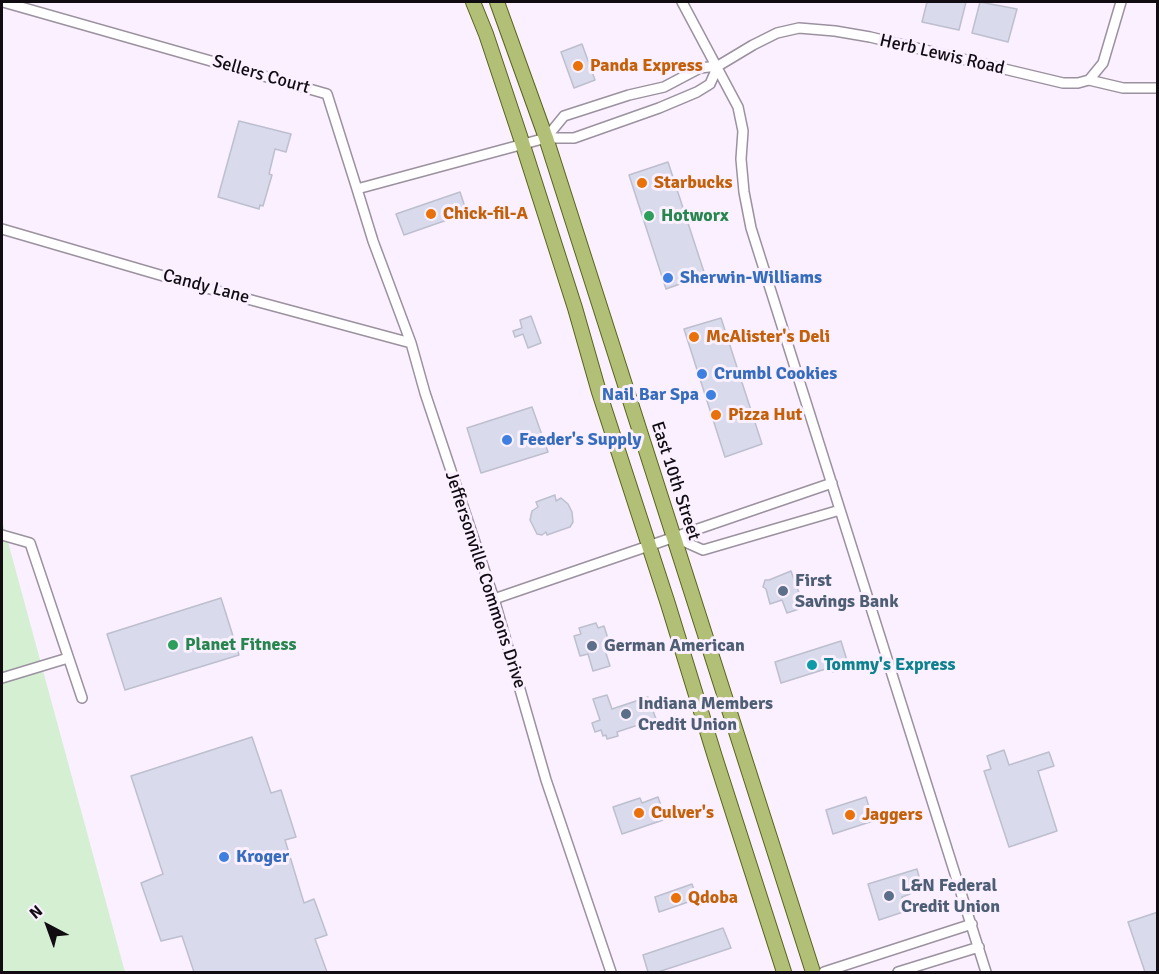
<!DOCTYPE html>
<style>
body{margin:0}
#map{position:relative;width:1159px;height:974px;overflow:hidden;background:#faf0ff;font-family:Signika,sans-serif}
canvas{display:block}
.frame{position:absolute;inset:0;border:3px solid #100c11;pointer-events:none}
.north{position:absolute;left:18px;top:896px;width:60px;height:60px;-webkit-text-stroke:4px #faf0ff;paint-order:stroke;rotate:319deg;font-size:16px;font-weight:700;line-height:24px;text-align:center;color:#100c11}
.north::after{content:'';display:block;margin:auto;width:21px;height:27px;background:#100c11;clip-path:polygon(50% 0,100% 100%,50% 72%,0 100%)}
</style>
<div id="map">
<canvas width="1159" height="974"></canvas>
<div class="frame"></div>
<div class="north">N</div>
</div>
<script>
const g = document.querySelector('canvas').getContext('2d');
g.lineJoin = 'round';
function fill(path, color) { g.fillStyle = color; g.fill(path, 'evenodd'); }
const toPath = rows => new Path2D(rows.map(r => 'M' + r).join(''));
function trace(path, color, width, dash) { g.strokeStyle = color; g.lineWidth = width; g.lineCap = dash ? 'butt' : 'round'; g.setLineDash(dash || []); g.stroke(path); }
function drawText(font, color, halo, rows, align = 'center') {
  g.font = font + ' Signika,sans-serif'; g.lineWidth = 6; g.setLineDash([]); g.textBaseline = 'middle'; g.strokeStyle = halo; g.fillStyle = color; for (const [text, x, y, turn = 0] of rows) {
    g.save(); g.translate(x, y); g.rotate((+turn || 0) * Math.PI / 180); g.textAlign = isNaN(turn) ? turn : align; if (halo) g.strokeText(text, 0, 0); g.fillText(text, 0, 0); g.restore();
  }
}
const green = toPath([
 [2,520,125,972,2,972]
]);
const building = toPath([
 [927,2,966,2,959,30,922,22,927,2],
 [980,2,1017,9,1008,42,972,33,980,2],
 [582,44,595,80,574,88,561,52,582,44],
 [239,121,291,134,286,152,275,149,269,174,272,175,263,206,260,205,259,209,218,197,239,121],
 [668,162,705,275,666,289,629,175,668,162],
 [460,192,467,213,404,235,396,214,460,192],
 [531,316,541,343,528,348,523,334,515,337,513,331,522,328,520,320,531,316],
 [721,318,762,444,725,457,684,329,721,318],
 [532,407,548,452,481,473,467,428,532,407],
 [555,495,556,501,561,498,568,504,572,512,573,522,570,527,564,529,547,535,546,532,542,535,537,534,530,520,532,511,538,507,536,502,555,495],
 [791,571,799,593,795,596,799,609,787,613,782,600,770,604,766,589,763,587,765,580,769,580,791,571],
 [221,598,239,655,125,690,107,634,221,598],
 [596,623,598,628,604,626,610,645,604,647,610,666,593,671,588,654,580,656,574,636,581,634,579,628,596,623],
 [841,641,849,667,833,672,832,667,781,683,775,662,841,641],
 [607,695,612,709,648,697,656,719,617,732,618,736,607,739,606,735,603,736,601,730,595,732,592,723,600,720,593,699,607,695],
 [252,737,271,793,281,790,296,837,285,840,304,903,314,899,327,935,315,939,327,972,194,972,182,936,161,941,141,883,163,874,131,776,252,737],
 [1004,750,1009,765,1049,752,1054,766,1038,771,1057,831,1009,847,984,771,991,769,987,756,1004,750],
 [658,797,666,819,622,834,613,807,640,798,642,803,658,797],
 [866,797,873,821,833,834,826,810,866,797],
 [917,869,921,884,908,888,910,894,902,897,906,911,879,920,868,884,917,869],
 [692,884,697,899,659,912,655,897,692,884],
 [1158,912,1158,972,1145,972,1128,922,1158,912],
 [723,928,731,948,658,972,648,972,643,955,723,928]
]);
const street = toPath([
 [3,2,327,94,357,189,546,138,574,138,659,108,697,92,710,84,718,66],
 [682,2,738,107,743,131,741,159,744,192,751,228,986,972],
 [1089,80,1123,88,1158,88],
 [546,138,564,116,629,95,664,87,700,68,718,66,753,45,777,33,799,28,835,31,870,37,1063,83,1078,83,1089,80,1103,63,1121,2],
 [357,189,373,241,411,343,425,393,494,599,546,780,611,972],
 [2,229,177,280,411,343],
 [2,535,30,543,82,698],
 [674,537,703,550,840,510],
 [494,599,832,483],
 [2,678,68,658],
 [824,972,972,924],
 [898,972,979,947]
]);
const primary = toPath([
 [473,2,486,34,520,136,575,308,599,392,668,604,715,757,784,972],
 [497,2,546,138,813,972]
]);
const markers = [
 [578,66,6,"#e8710a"],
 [642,183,6,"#e8710a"],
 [431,214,6,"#e8710a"],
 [649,216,6,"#2e9e5b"],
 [668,278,6,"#3f7fe0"],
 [694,337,6,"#e8710a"],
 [702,374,6,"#3f7fe0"],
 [711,395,6,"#3f7fe0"],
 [716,415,6,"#e8710a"],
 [507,440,6,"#3f7fe0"],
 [783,591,6,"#5c6f8a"],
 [173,645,6,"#2e9e5b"],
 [592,646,6,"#5c6f8a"],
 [812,665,6,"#0f9aa8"],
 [626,714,6,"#5c6f8a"],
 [639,813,6,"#e8710a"],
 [850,815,6,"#e8710a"],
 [224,857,6,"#3f7fe0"],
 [889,896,6,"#5c6f8a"],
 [676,898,6,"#e8710a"]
];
const streetNames = [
 ["Herb Lewis Road",942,55,13],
 ["Sellers Court",261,75,16],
 ["Candy Lane",206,287,15],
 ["East 10th Street",675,481,72],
 ["Jeffersonville Commons Drive",485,580,72]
];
const foodNames = [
 ["Panda Express",590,66],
 ["Starbucks",654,183],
 ["Chick-fil-A",443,214],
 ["McAlister's Deli",706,337],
 ["Pizza Hut",728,415],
 ["Culver's",651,813],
 ["Jaggers",862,815],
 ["Qdoba",688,898]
];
const leisureNames = [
 ["Hotworx",661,216],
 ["Planet Fitness",185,645]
];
const shopNames = [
 ["Sherwin-Williams",680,278],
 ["Crumbl Cookies",714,374],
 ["Nail Bar Spa",699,395,"right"],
 ["Feeder's Supply",519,440],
 ["Kroger",236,857]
];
const serviceNames = [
 ["First",795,581],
 ["Savings Bank",795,602],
 ["German American",604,646],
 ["Indiana Members",638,704],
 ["Credit Union",638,725],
 ["L&N Federal",901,886],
 ["Credit Union",901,907]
];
const cultureNames = [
 ["Tommy's Express",824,665]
];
fill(green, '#d5efd3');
fill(building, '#d9dbec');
trace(building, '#bdbfcf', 1.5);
trace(street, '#9b919f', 12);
trace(primary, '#586517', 16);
trace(street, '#fff', 9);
trace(primary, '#b2bf76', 14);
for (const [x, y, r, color] of markers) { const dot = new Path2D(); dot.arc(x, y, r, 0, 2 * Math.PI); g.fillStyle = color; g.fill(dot); trace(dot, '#faf0ff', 2); }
drawText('18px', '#100c11', '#faf0ff', streetNames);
drawText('bold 18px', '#c56008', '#faf0ff', foodNames, 'left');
drawText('bold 18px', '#27864d', '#faf0ff', leisureNames, 'left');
drawText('bold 18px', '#366cbe', '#faf0ff', shopNames, 'left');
drawText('bold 18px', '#4e5e75', '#faf0ff', serviceNames, 'left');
drawText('bold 18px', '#0d838f', '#faf0ff', cultureNames, 'left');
</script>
